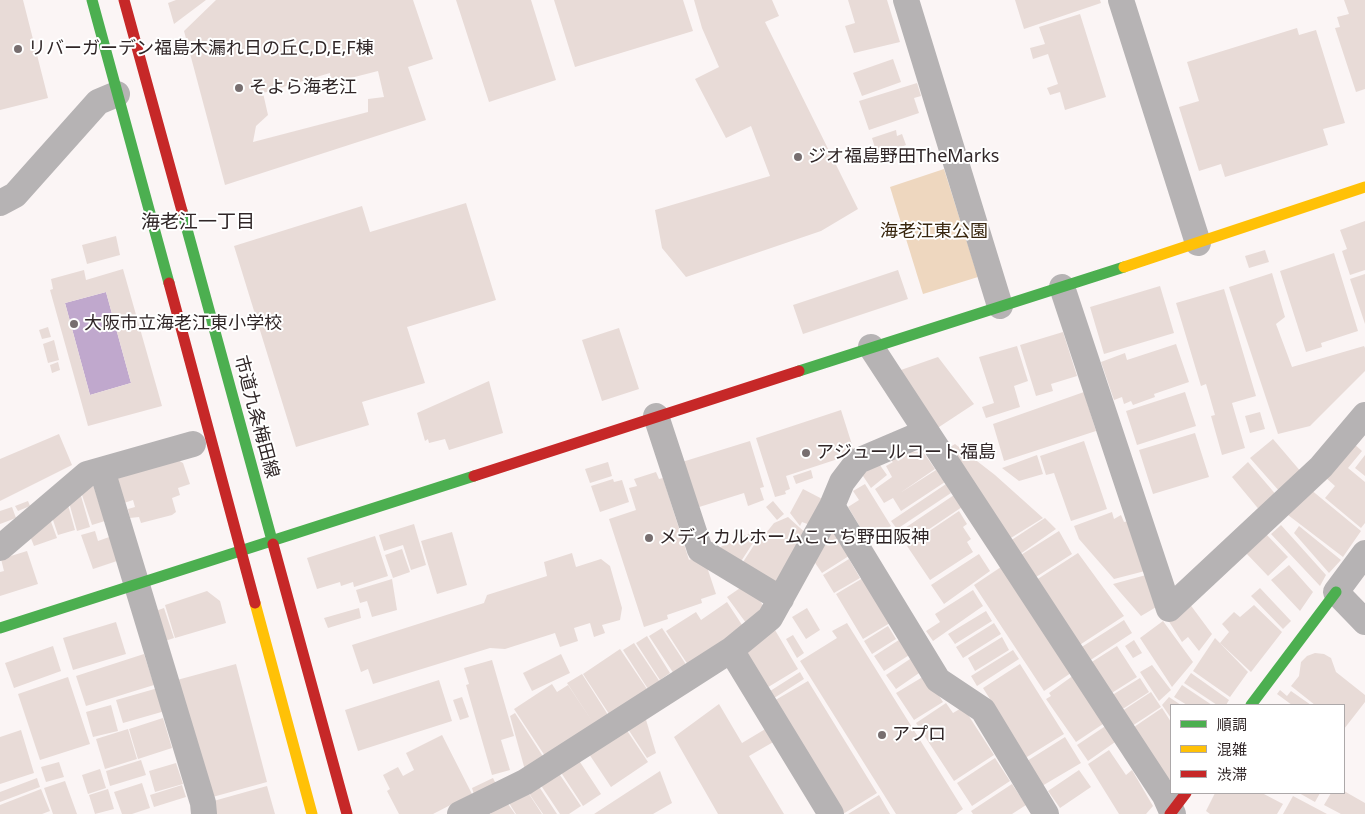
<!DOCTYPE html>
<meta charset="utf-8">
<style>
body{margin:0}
#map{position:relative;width:1365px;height:814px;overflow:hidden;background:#fbf5f5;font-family:"Noto Sans","Noto Sans JP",sans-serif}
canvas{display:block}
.legend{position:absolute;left:1170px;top:704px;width:175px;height:90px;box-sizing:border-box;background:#fff;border:1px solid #aca8a9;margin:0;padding:6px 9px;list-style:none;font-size:15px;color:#302627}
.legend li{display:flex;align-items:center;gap:10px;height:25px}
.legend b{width:25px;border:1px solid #aca8a9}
</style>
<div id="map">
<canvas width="1365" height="814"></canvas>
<ul class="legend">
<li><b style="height:6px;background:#4caf50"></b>順調</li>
<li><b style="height:6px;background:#ffc107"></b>混雑</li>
<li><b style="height:6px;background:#c62828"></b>渋滞</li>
</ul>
</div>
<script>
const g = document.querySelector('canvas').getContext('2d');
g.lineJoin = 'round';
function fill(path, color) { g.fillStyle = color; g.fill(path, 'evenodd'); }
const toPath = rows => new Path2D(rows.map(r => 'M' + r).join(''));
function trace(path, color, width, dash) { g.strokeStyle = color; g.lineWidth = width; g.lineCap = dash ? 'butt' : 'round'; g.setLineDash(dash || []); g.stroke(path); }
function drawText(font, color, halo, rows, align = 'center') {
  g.font = font + ' "Noto Sans","Noto Sans JP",sans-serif'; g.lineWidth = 4; g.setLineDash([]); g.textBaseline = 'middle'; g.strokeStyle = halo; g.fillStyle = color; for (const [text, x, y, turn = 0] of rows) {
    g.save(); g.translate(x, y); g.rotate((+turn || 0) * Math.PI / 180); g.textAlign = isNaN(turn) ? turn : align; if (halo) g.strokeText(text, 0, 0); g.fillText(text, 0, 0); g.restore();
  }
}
const green = toPath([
 [944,169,978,277,923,294,890,187]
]);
const water = toPath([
 [106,292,131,383,90,395,65,303]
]);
const building = toPath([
 [0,0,23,0,48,98,0,110],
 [176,0,206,0,174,24,168,3],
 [216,0,413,0,433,59,408,67,426,120,225,185,184,31],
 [378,71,384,97,368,99,368,112,253,142,256,126,268,115,263,93,330,73,331,83],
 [456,0,531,0,556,80,489,102],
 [554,0,683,0,693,31,575,67],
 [694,0,772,0,779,16,765,22,858,209,821,231,686,277,662,248,655,210,770,176,751,126,726,138,695,79,719,67,702,28],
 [848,0,887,0,900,42,854,53,845,26,855,23],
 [1015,0,1100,0,1101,3,1024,29],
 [1344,0,1365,0,1365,89,1356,92,1335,28,1340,27,1337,17,1349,14],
 [1080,14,1106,97,1065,110,1060,92,1050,95,1047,88,1058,84,1048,54,1033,59,1030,48,1045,44,1039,27],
 [1297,28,1299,35,1316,30,1345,123,1323,129,1328,145,1225,177,1221,164,1199,171,1179,107,1199,101,1187,62],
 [893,59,901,82,862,96,853,73],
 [917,83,921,96,914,98,919,113,869,130,859,101],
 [896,130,897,136,902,134,906,145,901,147,903,154,879,161,872,138],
 [466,203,496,300,407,327,425,383,362,402,369,425,296,447,234,246,362,206,370,232],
 [1365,221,1365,270,1350,275,1342,251,1347,249,1340,230],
 [116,236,120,255,87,264,82,245],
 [1265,250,1269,262,1249,268,1245,256],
 [1334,253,1358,331,1321,343,1322,347,1306,352,1280,271],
 [123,269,162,406,88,426,50,290,53,289,51,279,84,270,86,280],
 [106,292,131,383,90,395,65,303],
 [898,270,908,299,803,334,793,305],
 [1272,273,1285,317,1276,324,1292,367,1364,346,1365,348,1365,371,1310,426,1278,434,1229,287],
 [1365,274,1365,324,1350,279],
 [1160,286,1174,333,1104,354,1090,307],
 [1224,289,1256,396,1232,403,1245,448,1222,455,1211,416,1215,415,1206,384,1201,386,1176,303],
 [48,327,51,337,42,339,39,330],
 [619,328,639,389,602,401,582,340],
 [1063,332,1077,376,1051,384,1053,391,1036,396,1020,345],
 [54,340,59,360,48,363,43,344],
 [1176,344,1189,382,1154,394,1155,397,1133,405,1131,401,1124,404,1122,397,1114,400,1101,362,1125,353,1127,360],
 [1017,346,1028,381,1014,386,1020,407,986,418,982,407,994,403,979,357],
 [938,357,974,404,936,429,898,371],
 [58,362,60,370,52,373,50,365],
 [489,381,503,433,449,450,445,439,429,443,428,439,425,441,417,413],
 [1084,392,1096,431,1004,461,993,424],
 [1185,392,1196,426,1137,445,1126,411],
 [841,410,854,451,846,454,847,456,786,476,790,489,785,491,786,494,775,497,756,438],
 [1260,412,1265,429,1250,433,1245,416],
 [1195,433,1209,477,1153,494,1139,450],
 [59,434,72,465,0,501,0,459],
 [1273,439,1302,473,1280,492,1250,458],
 [750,441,764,487,760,488,764,500,748,506,744,493,696,508,682,462],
 [1084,441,1107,509,1071,521,1054,473,1046,475,1040,456],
 [1353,443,1362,451,1348,468,1365,482,1365,523,1361,528,1325,498,1335,486,1325,477],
 [955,444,995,475,1043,518,1006,541,945,450],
 [905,451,924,453,935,469,900,493,936,470,945,482,901,511,893,498,884,503,875,489,892,477,886,466,893,462,890,459],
 [1037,455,1043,474,1019,481,1002,468],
 [1365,455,1365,476,1355,468],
 [176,459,183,463,190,484,178,488,180,495,172,498,176,512,172,515,141,523,139,517,130,518,128,509,135,507,133,500,121,504,117,476],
 [877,461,887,475,871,488,861,473],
 [608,462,612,476,590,483,585,469],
 [1248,462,1278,497,1261,512,1232,477],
 [811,470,813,478,796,484,793,476],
 [656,472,659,479,663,478,689,560,693,558,707,567,716,594,701,599,702,603,667,615,668,619,644,627,609,519,636,510,629,488,637,486,634,479],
 [613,479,614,482,622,480,629,502,600,512,591,486],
 [865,484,891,526,868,540,848,507,859,500,853,491],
 [946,484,951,493,897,529,891,521],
 [93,485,105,521,92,525,80,489],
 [803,489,828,502,813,526,802,522,800,526,790,513],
 [1310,489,1361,531,1343,557,1288,515],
 [954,495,962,507,907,544,899,532],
 [81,496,90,527,77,531,68,499],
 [28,501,30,506,18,511,15,506],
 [773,501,784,514,777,520,766,507],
 [68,505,75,530,58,535,50,511],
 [12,507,16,518,0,524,0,511],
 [959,511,967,524,963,527,971,539,967,542,973,552,930,580,907,546],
 [1112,512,1114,519,1121,515,1124,522,1129,521,1145,571,1114,579,1079,539,1074,526],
 [788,517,810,537,782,590,741,565,762,533,766,533,774,523],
 [1045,518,1056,529,1016,557,1007,543],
 [50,519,57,538,34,546,28,531],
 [414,524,426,565,411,570,403,545,384,551,379,535],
 [1281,525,1326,575,1320,586,1271,534],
 [1299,526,1341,560,1329,573,1294,533],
 [757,530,760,532,740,563,716,549],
 [838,530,852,554,822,573,811,557,827,531],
 [95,531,98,541,112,536,120,560,93,569,81,535],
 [1059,531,1072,554,1036,577,1016,558],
 [452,532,467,585,437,594,421,541],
 [1266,534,1288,557,1268,576,1246,553],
 [375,536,388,576,354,587,353,582,341,586,340,582,317,589,307,558],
 [402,549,410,572,393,578,385,555],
 [27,551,38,584,0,596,0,572,4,571,1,559],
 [572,553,576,567,601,559,610,566,622,608,620,620,602,625,605,633,594,637,590,623,574,628,578,641,560,647,555,633,505,649,490,648,373,684,368,669,361,672,352,645,484,603,487,595,547,576,544,562],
 [1078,553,1124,616,1075,648,1033,582],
 [979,554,990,571,944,604,931,585],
 [849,559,860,578,834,593,823,575],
 [1289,565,1313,592,1300,611,1271,580],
 [1001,567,1071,673,1044,691,974,585],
 [1146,575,1158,606,1141,616,1113,584],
 [863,578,890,623,863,639,836,594],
 [392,579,397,610,372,617,367,601,360,603,356,590],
 [743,586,759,598,764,608,749,627,727,597],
 [1260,588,1291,621,1283,629,1251,596],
 [973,590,983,606,933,641,926,631,940,622,935,614],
 [207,591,220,601,226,623,175,638,165,605],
 [727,602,744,628,688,665,666,631,696,612,701,620],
 [1189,603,1212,634,1199,651,1188,637,1182,642,1168,620],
 [1254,605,1282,632,1251,672,1220,643,1229,632,1222,624,1234,612,1240,617],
 [164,608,174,638,159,643,150,613],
 [359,608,361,618,328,628,324,618],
 [807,608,820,630,806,639,792,617],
 [986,611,992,621,955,644,948,634],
 [1124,620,1132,633,1086,663,1077,650],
 [1163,621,1193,662,1172,687,1140,638],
 [116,622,126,654,73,670,63,638],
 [847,623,963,809,956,814,896,814,800,661,837,638,832,631],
 [994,623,1001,634,963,658,956,647],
 [888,626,896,639,872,654,864,641],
 [662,628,687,666,674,674,649,636],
 [775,630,798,669,765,689,742,650],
 [793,635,804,653,797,658,786,639],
 [647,636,670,673,660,680,636,643],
 [1002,637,1009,650,975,671,968,658],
 [902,638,911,654,884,671,874,656],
 [1215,638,1248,672,1230,697,1193,671],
 [1134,640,1142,653,1133,658,1125,646],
 [634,643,660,682,648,689,623,650],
 [53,646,61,671,14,688,5,663],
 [1117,646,1137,677,1107,696,1087,665],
 [620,649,649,692,611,717,583,674],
 [1013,650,1019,659,977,686,971,676],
 [1315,653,1324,654,1331,658,1336,672,1365,695,1365,702,1344,729,1344,705,1315,705,1291,686,1299,676,1301,662,1307,656],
 [144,654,154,685,86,706,76,676],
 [561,654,570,673,532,691,523,673],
 [913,657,922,671,896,689,886,675],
 [492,660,514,736,501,740,510,770,492,775,466,685,469,684,464,668],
 [236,664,267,782,209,798,177,680],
 [1020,664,1064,734,1022,760,1017,742,983,688],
 [1152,665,1171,690,1159,701,1140,672],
 [800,672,804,679,771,700,767,693],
 [1191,673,1229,700,1226,705,1217,705,1184,683],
 [582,674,610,718,547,759,514,709,552,684,557,692,568,685,592,721,567,683],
 [926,675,943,702,914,720,896,693],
 [1074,675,1106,722,1076,742,1046,699,1051,696,1049,693],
 [68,677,90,744,40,760,18,694],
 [1140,678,1149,692,1118,712,1109,697],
 [439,680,452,721,358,751,345,710],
 [808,681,877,793,843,814,772,702],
 [1182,685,1212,705,1187,705,1174,697],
 [158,688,165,711,123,723,116,700],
 [1280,690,1287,696,1291,691,1311,705,1292,705,1277,694],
 [1151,692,1161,707,1129,728,1119,713],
 [462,697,469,717,460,720,453,700],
 [1169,697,1181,705,1171,705,1171,718,1162,705],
 [946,703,953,713,963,707,994,755,954,781,916,723],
 [719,704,742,743,767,728,775,741,749,756,784,814,718,814,674,737],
 [111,705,118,731,93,737,86,712],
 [1162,708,1171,722,1171,778,1165,783,1134,727],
 [515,713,544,758,525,770,510,716],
 [644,713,656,753,647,758,626,726],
 [163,718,172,748,138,759,129,729],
 [1107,725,1118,740,1088,761,1077,745],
 [624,726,648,762,611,787,587,751],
 [128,729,137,759,105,769,96,739],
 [21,730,34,773,0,784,0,737],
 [442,735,472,794,433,814,399,814,387,791,390,789,383,775,398,767,403,776,414,770,406,753],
 [1065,737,1081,763,1042,786,1027,761],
 [1109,750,1126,775,1132,770,1153,806,1146,814,1119,814,1088,764],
 [995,758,1010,781,972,806,957,783],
 [578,759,601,794,583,806,560,771],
 [141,760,146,775,110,786,106,771],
 [59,762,64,777,46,782,41,767],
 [176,763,183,784,155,792,149,771],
 [100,769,106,788,88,794,82,775],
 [1079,770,1091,787,1060,808,1048,791],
 [660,771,672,803,653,814,594,814],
 [558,772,581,806,569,814,560,814,540,784],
 [37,778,40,787,0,802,0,792],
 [493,778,496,784,474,795,472,788],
 [65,781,77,814,53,814,44,788],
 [142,783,150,808,132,814,122,814,114,792],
 [1012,784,1026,805,1012,814,973,814,971,811],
 [182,785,186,797,154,807,150,795],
 [538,785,557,814,543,814,528,792],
 [267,786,275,814,212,814,210,802],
 [41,789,50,811,42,814,0,814,0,805],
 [108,789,114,809,95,814,89,795],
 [527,791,542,814,516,814,507,800],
 [1344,791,1365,803,1365,814,1341,814,1324,805,1331,793],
 [1215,793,1262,793,1283,804,1277,814,1210,814,1206,811],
 [1299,793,1320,793,1315,802],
 [879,795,890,814,848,814],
 [1293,796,1327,814,1283,814],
 [506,801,515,814,491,814,488,809]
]);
const street = toPath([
 [906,0,1000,306],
 [1121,0,1198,243],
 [0,203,15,195,98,102,117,94],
 [1062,287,1169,609,1321,467,1365,415],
 [871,347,1165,796,1173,814],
 [656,416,700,550,781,599],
 [102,470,203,803,204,814],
 [832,506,938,680,983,710,1046,814],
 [0,548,87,474,193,444],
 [1365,553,1336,592,1365,622],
 [731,650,831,814],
 [460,814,525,782,731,650,770,618,832,506,842,482,858,461,926,432]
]);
const fast = toPath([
 [92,0,169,283],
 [182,211,273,544],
 [799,371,1124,267],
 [0,628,474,476],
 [1251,705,1336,592]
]);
const slow = toPath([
 [1124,267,1365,187],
 [255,603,312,814]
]);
const jam = toPath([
 [124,0,182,211],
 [169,283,255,603],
 [474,476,799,371],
 [273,544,347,814],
 [1170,814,1186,793]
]);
const markers = [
 [18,49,5,"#776e6f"],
 [239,88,5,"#776e6f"],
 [798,157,5,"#776e6f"],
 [74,324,5,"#776e6f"],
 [806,453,5,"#776e6f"],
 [649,538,5,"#776e6f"],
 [882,735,5,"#776e6f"]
];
const poiNames = [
 ["リバーガーデン福島木漏れ日の丘C,D,E,F棟",28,49],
 ["そよら海老江",249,88],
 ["ジオ福島野田TheMarks",808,157],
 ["大阪市立海老江東小学校",84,324],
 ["アジュールコート福島",816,453],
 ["メディカルホームここち野田阪神",659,538],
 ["アプロ",892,735]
];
const parkNames = [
 ["海老江東公園",934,232]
];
const streetNames = [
 ["市道九条梅田線",256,417,75]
];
const neighbourhoodNames = [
 ["海老江一丁目",198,223]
];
fill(green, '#eed7bf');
fill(water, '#c0a8cd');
fill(building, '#e8dbd7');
trace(street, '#b6b3b4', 26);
trace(fast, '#4caf50', 11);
trace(slow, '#ffc107', 11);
trace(jam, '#c62828', 11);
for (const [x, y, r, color] of markers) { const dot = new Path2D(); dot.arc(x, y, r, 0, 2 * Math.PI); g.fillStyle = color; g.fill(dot); trace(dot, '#fff', 2); }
drawText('18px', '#302627', '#fff', poiNames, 'left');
drawText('18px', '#38260e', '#fff', parkNames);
drawText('18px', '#302627', '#fff', streetNames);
drawText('19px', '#302627', '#fff', neighbourhoodNames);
</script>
